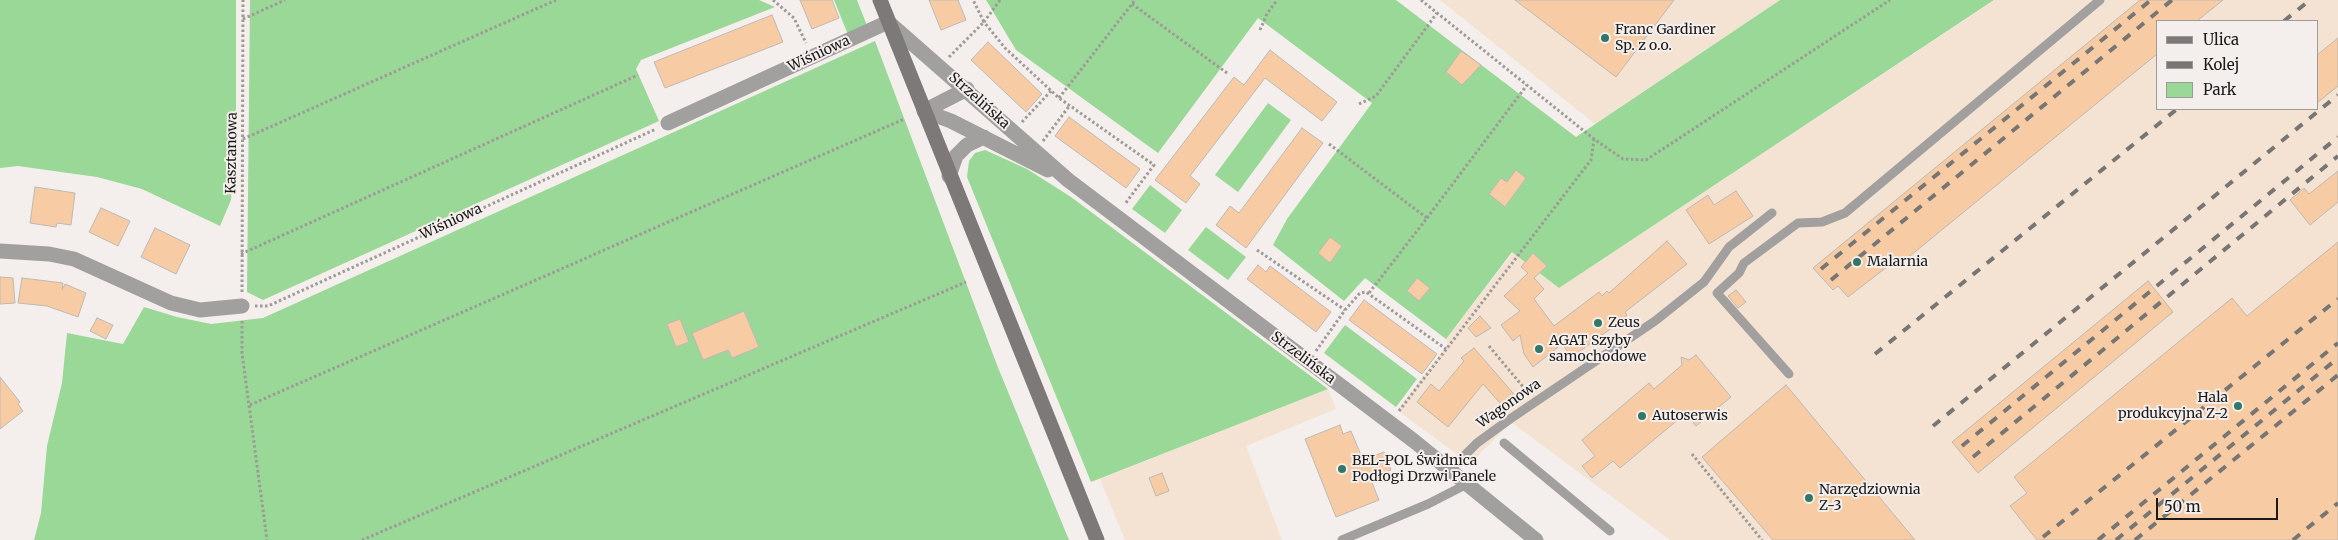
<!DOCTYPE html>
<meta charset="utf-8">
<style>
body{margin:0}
#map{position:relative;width:2338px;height:540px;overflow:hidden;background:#f4efec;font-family:Merriweather,serif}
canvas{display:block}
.legend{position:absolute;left:2156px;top:20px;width:162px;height:90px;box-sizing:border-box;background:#f4efec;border:1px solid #9d9a98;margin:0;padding:6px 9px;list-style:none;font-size:15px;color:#1b1a19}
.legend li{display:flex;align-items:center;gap:10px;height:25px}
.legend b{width:25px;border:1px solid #9d9a98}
.scale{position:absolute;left:2156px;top:498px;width:122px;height:22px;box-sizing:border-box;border:2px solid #1b1a19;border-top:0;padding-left:6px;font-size:15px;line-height:18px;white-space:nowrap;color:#1b1a19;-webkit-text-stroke:4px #f4efec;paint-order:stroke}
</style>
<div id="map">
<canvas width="2338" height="540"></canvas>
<ul class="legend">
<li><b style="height:6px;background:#7c7978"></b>Ulica</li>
<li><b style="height:6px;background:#787674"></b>Kolej</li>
<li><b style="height:14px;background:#99d896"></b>Park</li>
</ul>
<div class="scale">50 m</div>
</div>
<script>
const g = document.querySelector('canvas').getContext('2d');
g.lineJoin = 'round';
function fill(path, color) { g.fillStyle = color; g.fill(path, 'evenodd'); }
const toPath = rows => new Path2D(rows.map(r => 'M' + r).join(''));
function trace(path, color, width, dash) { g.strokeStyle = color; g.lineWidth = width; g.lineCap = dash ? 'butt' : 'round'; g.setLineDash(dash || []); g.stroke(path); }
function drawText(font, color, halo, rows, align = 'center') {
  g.font = font + ' Merriweather,serif'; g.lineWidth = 4; g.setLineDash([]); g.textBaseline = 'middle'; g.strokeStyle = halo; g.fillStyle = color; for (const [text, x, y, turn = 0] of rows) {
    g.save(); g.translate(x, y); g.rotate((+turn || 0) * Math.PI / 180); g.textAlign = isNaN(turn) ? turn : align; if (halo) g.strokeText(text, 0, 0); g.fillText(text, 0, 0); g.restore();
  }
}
const industrial = toPath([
 [1440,0,1780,0,1595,124],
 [1995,0,2338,0,2338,540,1670,540,1511,422,1470,464,1397,410,1448,344,1446,339,1513,252,1559,288],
 [2157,21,2317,21,2317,109,2157,109],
 [1328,389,1336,409,1246,446,1282,540,1125,540,1100,479]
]);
const green = toPath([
 [0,0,236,0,236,113,231,200,220,226,142,189,97,177,18,166,0,168],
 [250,0,759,0,775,7,641,60,636,69,659,121,263,300,247,292],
 [834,0,857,0,868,28,849,37],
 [986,0,1396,0,1576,137,1780,0,1994,0,1559,288,1512,252,1446,339,1365,278,1344,301,1273,245,1287,219,1372,103,1258,18,1158,153,1016,50],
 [875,41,997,365,1069,540,34,540,41,513,47,446,62,383,67,333,123,344,144,307,177,317,211,324,263,318],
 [1268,103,1291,120,1238,192,1215,175],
 [985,150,1027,169,1071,197,1328,389,1091,482,967,177,969,161,975,153],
 [1150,185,1182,210,1165,233,1132,209],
 [1206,227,1246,257,1228,280,1188,250],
 [1345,325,1417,379,1396,407,1324,353]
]);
const building = toPath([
 [800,0,832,0,839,18,812,29,800,0],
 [929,0,958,0,966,20,941,30,929,0],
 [1515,0,1674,0,1616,77,1515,0],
 [2140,0,2223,0,2197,21,2157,21,2157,54,1905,260,1901,256,1848,297,1838,286,1833,290,1813,268,2140,0],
 [772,15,783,42,665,88,654,62,772,15],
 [2338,38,2338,86,2317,103,2317,55,2338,38],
 [988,42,1042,94,1026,112,971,60,988,42],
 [1270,50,1337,102,1322,121,1265,78,1190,176,1200,184,1186,203,1155,180,1234,77,1244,85,1270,50],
 [1461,51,1481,65,1462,85,1446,72,1461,51],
 [1069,117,1140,169,1126,188,1055,136,1069,117],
 [1302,128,1323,143,1246,248,1216,225,1230,206,1239,213,1302,128],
 [1516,170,1526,178,1505,207,1489,194,1501,178,1507,182,1516,170],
 [2338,171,2338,202,2310,225,2290,200,2304,188,2309,194,2338,171],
 [35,187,75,193,71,225,57,223,56,227,30,223,35,187],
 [1736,191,1753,216,1709,244,1686,210,1708,195,1714,205,1736,191],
 [101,208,130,221,118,246,89,232,101,208],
 [155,228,190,245,176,274,141,257,155,228],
 [1330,237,1342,246,1330,263,1318,253,1330,237],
 [1667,241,1687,264,1625,312,1627,315,1617,324,1572,357,1562,344,1533,367,1524,354,1520,335,1513,341,1501,325,1520,311,1504,296,1528,273,1521,267,1533,253,1547,266,1534,278,1544,289,1534,299,1554,326,1599,292,1602,296,1607,291,1609,293,1667,241],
 [2338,242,2338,540,2037,540,2010,506,2027,493,2014,477,2232,298,2247,316,2338,242],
 [1258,265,1266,272,1270,266,1331,312,1316,332,1247,279,1258,265],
 [0,277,13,278,15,303,0,304,0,277],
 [22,278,63,283,62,290,65,284,86,293,78,317,47,306,18,303,22,278],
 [1417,278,1430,288,1419,301,1407,291,1417,278],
 [2148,281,2173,312,1978,473,1952,442,2148,281],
 [1736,290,1746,302,1738,308,1728,296,1736,290],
 [1364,300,1437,354,1422,374,1349,320,1364,300],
 [744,311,759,347,732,358,728,350,703,360,692,333,744,311],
 [1480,316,1491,328,1476,337,1468,328,1480,316],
 [97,318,113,325,106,339,90,331,97,318],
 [680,319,689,342,676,347,667,324,680,319],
 [1474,348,1519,400,1507,411,1483,384,1448,427,1417,402,1431,384,1439,391,1464,361,1461,358,1474,348],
 [1696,355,1731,397,1696,426,1686,413,1620,468,1613,461,1592,478,1582,466,1595,456,1582,440,1649,383,1654,389,1682,365,1681,357,1689,360,1696,355],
 [0,377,20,402,18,404,23,411,0,429,0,377],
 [1786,385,1915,540,1773,540,1702,457,1786,385],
 [1340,425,1343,434,1351,431,1363,460,1384,452,1391,470,1370,478,1379,500,1336,517,1305,439,1340,425],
 [1162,473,1169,491,1156,496,1149,478,1162,473]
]);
const path = toPath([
 [773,0,794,18,806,43],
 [1000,0,984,22,1005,48,1059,98,1154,165,1125,204],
 [1421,0,1594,139,1623,159,1646,160,1890,0],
 [1132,4,1227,73],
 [243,19,285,0],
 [1260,30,1267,14,1277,0],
 [949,57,984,22,973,0],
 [1059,98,1135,0],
 [1359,104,1376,96,1437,13],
 [1022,122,1051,91],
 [243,139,556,0],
 [1043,141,1070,105],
 [1329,144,1427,218,1369,293],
 [1427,218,1527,85],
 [1257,250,1345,310],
 [241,254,638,75],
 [242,292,243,0],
 [255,306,268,306,656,129],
 [242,321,242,353,267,540],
 [1489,346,1529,394],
 [1316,351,1345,310,1360,293,1366,292,1446,349],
 [250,405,904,119],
 [1399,411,1591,160,1594,139],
 [1692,454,1762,540],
 [362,540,966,282]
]);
const lane = toPath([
 [1789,374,1717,293,1739,273,1744,263,1798,223,1822,222,1845,213,2100,0],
 [1504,443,1610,531],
 [1450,470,1477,443,1510,419,1655,321,1704,282,1729,247,1772,213],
 [1342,540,1428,504,1467,484]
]);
const street = toPath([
 [924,111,951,121,1048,170],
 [924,111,967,89],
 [668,123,888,22,1068,180,1414,441,1536,540],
 [949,176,956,156,967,145,984,137],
 [0,251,49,254,74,259,171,303,200,310,242,306]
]);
const secondary = toPath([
 [880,0,1097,540]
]);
const rail = toPath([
 [2284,21,2310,0],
 [1821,269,2151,0],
 [1831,280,2172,0],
 [1875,354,2177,109],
 [1933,426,2338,95],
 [1962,446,2338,137],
 [1973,457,2338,156],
 [2043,537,2338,299],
 [2098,540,2338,343],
 [2116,540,2338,358],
 [2135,540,2338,375],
 [2293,540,2338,503]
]);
const markers = [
 [1605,38,5,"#347769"],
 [1857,262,5,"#347769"],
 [1598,323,5,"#347769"],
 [1539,349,5,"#347769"],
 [2238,406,5,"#347769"],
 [1642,416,5,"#347769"],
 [1342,469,5,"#347769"],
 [1809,498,5,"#347769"]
];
const poiNames = [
 ["Franc Gardiner",1615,30],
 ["Sp. z o.o.",1615,46],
 ["Malarnia",1867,262],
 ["Zeus",1608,323],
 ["AGAT Szyby",1549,341],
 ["samochodowe",1549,357],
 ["Hala",2228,398,"right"],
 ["produkcyjna Z-2",2228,414,"right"],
 ["Autoserwis",1652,416],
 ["BEL-POL Świdnica",1352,461],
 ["Podłogi Drzwi Panele",1352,477],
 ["Narzędziownia",1819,490],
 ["Z-3",1819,506]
];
const streetNames = [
 ["Wiśniowa",819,54,-25],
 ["Strzelińska",979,101,42],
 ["Kasztanowa",232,153,-89],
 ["Wiśniowa",451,222,-25],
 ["Strzelińska",1303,358,37],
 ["Wagonowa",1509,404,-35]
];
fill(industrial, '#f4e3d2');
fill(green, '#99d896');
fill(building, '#f7cca4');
trace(building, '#bdb9b5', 1);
trace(path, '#9d9a97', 3, [2.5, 2.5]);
trace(lane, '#a2a09f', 9);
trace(street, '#a2a09f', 15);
trace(secondary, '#7c7978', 15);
trace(rail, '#787674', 4, [9, 9]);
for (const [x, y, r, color] of markers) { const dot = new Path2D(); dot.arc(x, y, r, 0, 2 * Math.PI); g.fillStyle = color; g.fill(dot); trace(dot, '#f4efec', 2); }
drawText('14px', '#1b1a19', '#f4efec', poiNames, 'left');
drawText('14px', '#1b1a19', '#f4efec', streetNames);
</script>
